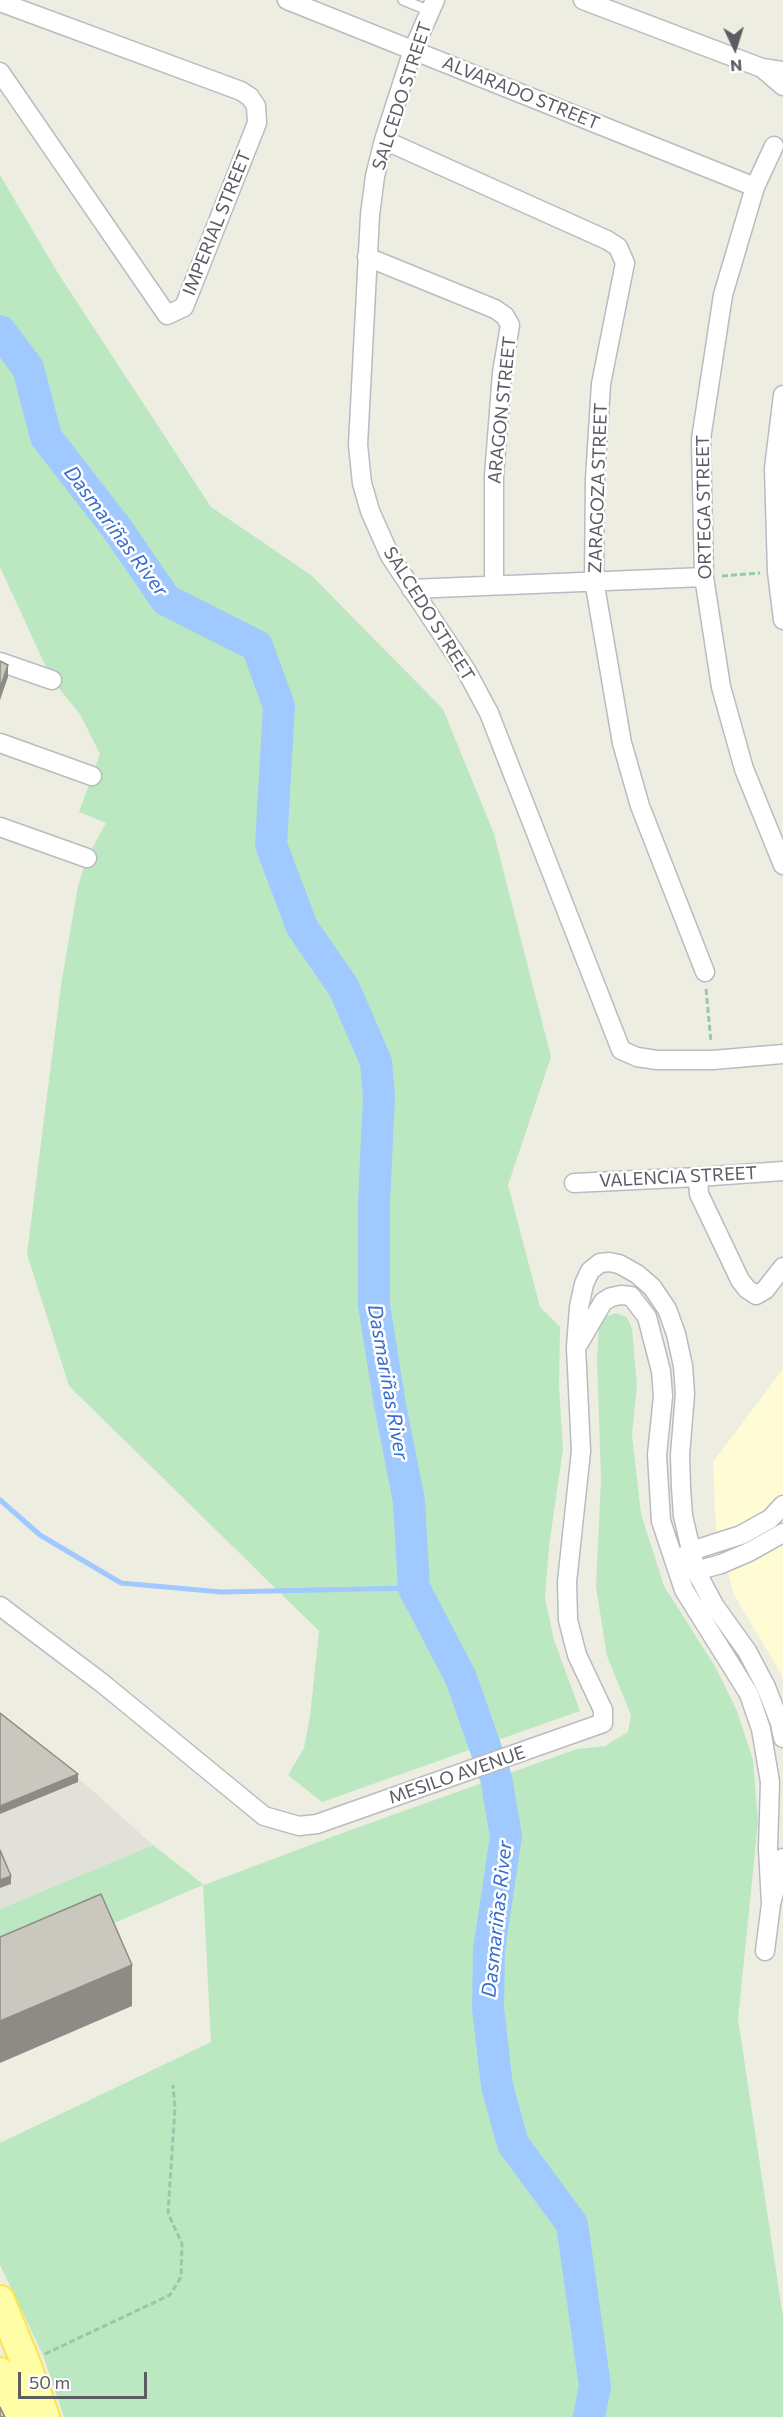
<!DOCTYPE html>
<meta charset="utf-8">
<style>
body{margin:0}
#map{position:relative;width:783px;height:2417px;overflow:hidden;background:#eeede1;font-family:Commissioner,sans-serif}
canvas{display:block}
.north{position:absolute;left:705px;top:18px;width:60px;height:60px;-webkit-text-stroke:4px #fff;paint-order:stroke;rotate:176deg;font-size:16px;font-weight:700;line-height:24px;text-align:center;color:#5a5d64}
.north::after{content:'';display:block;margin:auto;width:21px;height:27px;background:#5a5d64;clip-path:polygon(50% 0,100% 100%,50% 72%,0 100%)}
.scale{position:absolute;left:18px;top:2372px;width:129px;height:27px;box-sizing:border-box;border:3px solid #5a5d64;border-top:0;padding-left:8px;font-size:18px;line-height:21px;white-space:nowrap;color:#5a5d64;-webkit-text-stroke:4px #fff;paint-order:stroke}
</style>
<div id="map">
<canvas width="783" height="2417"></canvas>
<div class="north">N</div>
<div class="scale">50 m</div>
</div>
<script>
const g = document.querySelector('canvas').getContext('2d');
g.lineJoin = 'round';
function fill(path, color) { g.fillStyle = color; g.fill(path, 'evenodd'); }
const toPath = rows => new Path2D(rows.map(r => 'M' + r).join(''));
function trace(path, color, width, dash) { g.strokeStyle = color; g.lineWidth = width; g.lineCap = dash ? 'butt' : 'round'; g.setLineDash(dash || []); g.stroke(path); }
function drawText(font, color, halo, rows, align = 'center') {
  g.font = font + ' Commissioner,sans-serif'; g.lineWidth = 5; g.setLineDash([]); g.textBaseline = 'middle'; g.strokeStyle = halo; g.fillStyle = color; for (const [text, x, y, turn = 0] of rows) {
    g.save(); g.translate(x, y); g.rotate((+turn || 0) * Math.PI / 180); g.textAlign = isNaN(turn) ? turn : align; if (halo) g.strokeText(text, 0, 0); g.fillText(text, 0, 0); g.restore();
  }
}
const commercial = toPath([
 [783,1369,783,1677,734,1595,716,1529,713,1462]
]);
const industrial = toPath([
 [0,1717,85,1784,153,1845,0,1909]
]);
const green = toPath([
 [0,175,56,270,211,507,311,575,443,709,494,834,551,1057,508,1185,540,1307,560,1327,559,1386,563,1449,549,1546,545,1598,554,1640,580,1711,322,1802,288,1775,304,1748,310,1716,319,1631,69,1386,27,1254,61,985,78,886,87,858,106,823,79,812,100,754,80,714,52,680,0,567],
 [616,1313,627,1317,632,1329,637,1386,632,1435,641,1514,664,1586,716,1668,737,1711,753,1760,758,1822,738,2019,783,2317,783,2417,64,2417,43,2355,0,2265,0,2143,211,2042,203,1885,0,1972,0,1909,153,1845,204,1885,334,1836,577,1749,605,1746,628,1732,631,1715,607,1656,596,1587,601,1480,597,1359,599,1327,605,1317]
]);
const stream = toPath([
 [0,1500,40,1535,121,1583,221,1592,414,1588]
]);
const river = toPath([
 [0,331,28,368,46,437,118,530,166,600,257,646,279,706,271,845,302,927,344,988,376,1062,379,1097,374,1202,374,1305,390,1405,409,1501,414,1588,461,1678,496,1778,506,1836,489,1950,488,2008,497,2086,513,2144,572,2224,595,2386,589,2417]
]);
const path = toPath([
 [722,576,760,573],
 [706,989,711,1042],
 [45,2354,170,2295,181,2277,182,2244,168,2213,175,2108,173,2085]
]);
const service = toPath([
 [403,0,430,11]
]);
const minor = toPath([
 [287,0,755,187],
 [435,0,413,50,384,140,375,176,370,215,358,445,362,483,370,511,390,556,466,670,489,713,621,1050,637,1057,657,1060,713,1060,783,1054],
 [583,0,762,68,783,71],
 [0,2,241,91,250,97,256,106,257,123,184,307,167,315,0,72],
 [762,68,783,86],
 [384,140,607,240,618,247,625,263,601,384,595,479,594,580,622,743,640,806,705,972],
 [774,146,755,187,723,295,701,439,704,577,721,687,744,769,783,865],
 [367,257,495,309,505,316,510,325,502,373,494,476,494,585],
 [783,395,774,468,777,572,783,620],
 [411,589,704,577],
 [0,662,52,680],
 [0,743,92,776],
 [0,827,87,858],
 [698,1177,699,1194,740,1280,747,1289,756,1295,765,1290,783,1267],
 [574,1183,698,1177,783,1171],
 [579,1343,603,1302,611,1297,621,1295,631,1296,647,1317,661,1371,663,1396,657,1455,661,1521,684,1590,749,1694,761,1729,770,1782,768,1849,771,1904],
 [683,1557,691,1551,741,1535,770,1519,783,1505],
 [686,1568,696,1571,721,1564,749,1552,783,1533],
 [0,1606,102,1683,264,1816,299,1826,317,1824,603,1723,603,1710,577,1655,568,1620,567,1582,581,1451,576,1347,579,1307,584,1284,590,1271,600,1263,609,1262,619,1264,637,1274,652,1287,667,1309,676,1334,683,1366,685,1394,680,1455,681,1487,683,1516,696,1571,714,1605,747,1651,766,1687,780,1723,783,1738],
 [765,1951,771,1904,783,1858]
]);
const primary = toPath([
 [0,2300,26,2364,45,2417],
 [0,2372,16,2417]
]);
const shadedWall = toPath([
 [8,665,8,677,0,700,0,688],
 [78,1774,78,1782,0,1814,0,1806],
 [11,1876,11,1884,0,1888,0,1880],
 [132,1965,132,2006,0,2063,0,2021]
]);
const building = toPath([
 [0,661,8,665,0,688,0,661],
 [0,1713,78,1774,0,1806,0,1713],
 [0,1850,11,1876,0,1880,0,1850],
 [101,1894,132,1965,0,2021,0,1937,101,1894],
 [0,2407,5,2417,0,2417,0,2407]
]);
const streetNames = [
 ["ALVARADO STREET",521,93,22],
 ["SALCEDO STREET",402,96,-72],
 ["IMPERIAL STREET",217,223,-68],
 ["ARAGON STREET",502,410,-84],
 ["ZARAGOZA STREET",598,488,-88],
 ["ORTEGA STREET",704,507,-91],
 ["SALCEDO STREET",429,614,58],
 ["VALENCIA STREET",678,1177,-3],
 ["MESILO AVENUE",457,1775,-19]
];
const waterNames = [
 ["Dasmariñas River",116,531,53],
 ["Dasmariñas River",388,1382,80],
 ["Dasmariñas River",497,1919,-84]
];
fill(commercial, '#fffbd5');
fill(industrial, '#e1e0d9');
fill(green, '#bbe8c1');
trace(stream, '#a0c9ff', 5);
trace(river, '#a0c9ff', 32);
trace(service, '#b9bbc2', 12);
trace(minor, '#b9bbc2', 21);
trace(primary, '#fee44b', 32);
trace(path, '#94c9ab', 3, [6, 3]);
trace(service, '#fff', 9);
trace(minor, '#fff', 18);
trace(primary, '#fffda5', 28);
fill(shadedWall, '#8d8b85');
fill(building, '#c9c7be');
trace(building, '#8d8b85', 1.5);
drawText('18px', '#5a5d64', '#fff', streetNames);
drawText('italic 20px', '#386dcd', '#fff', waterNames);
</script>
